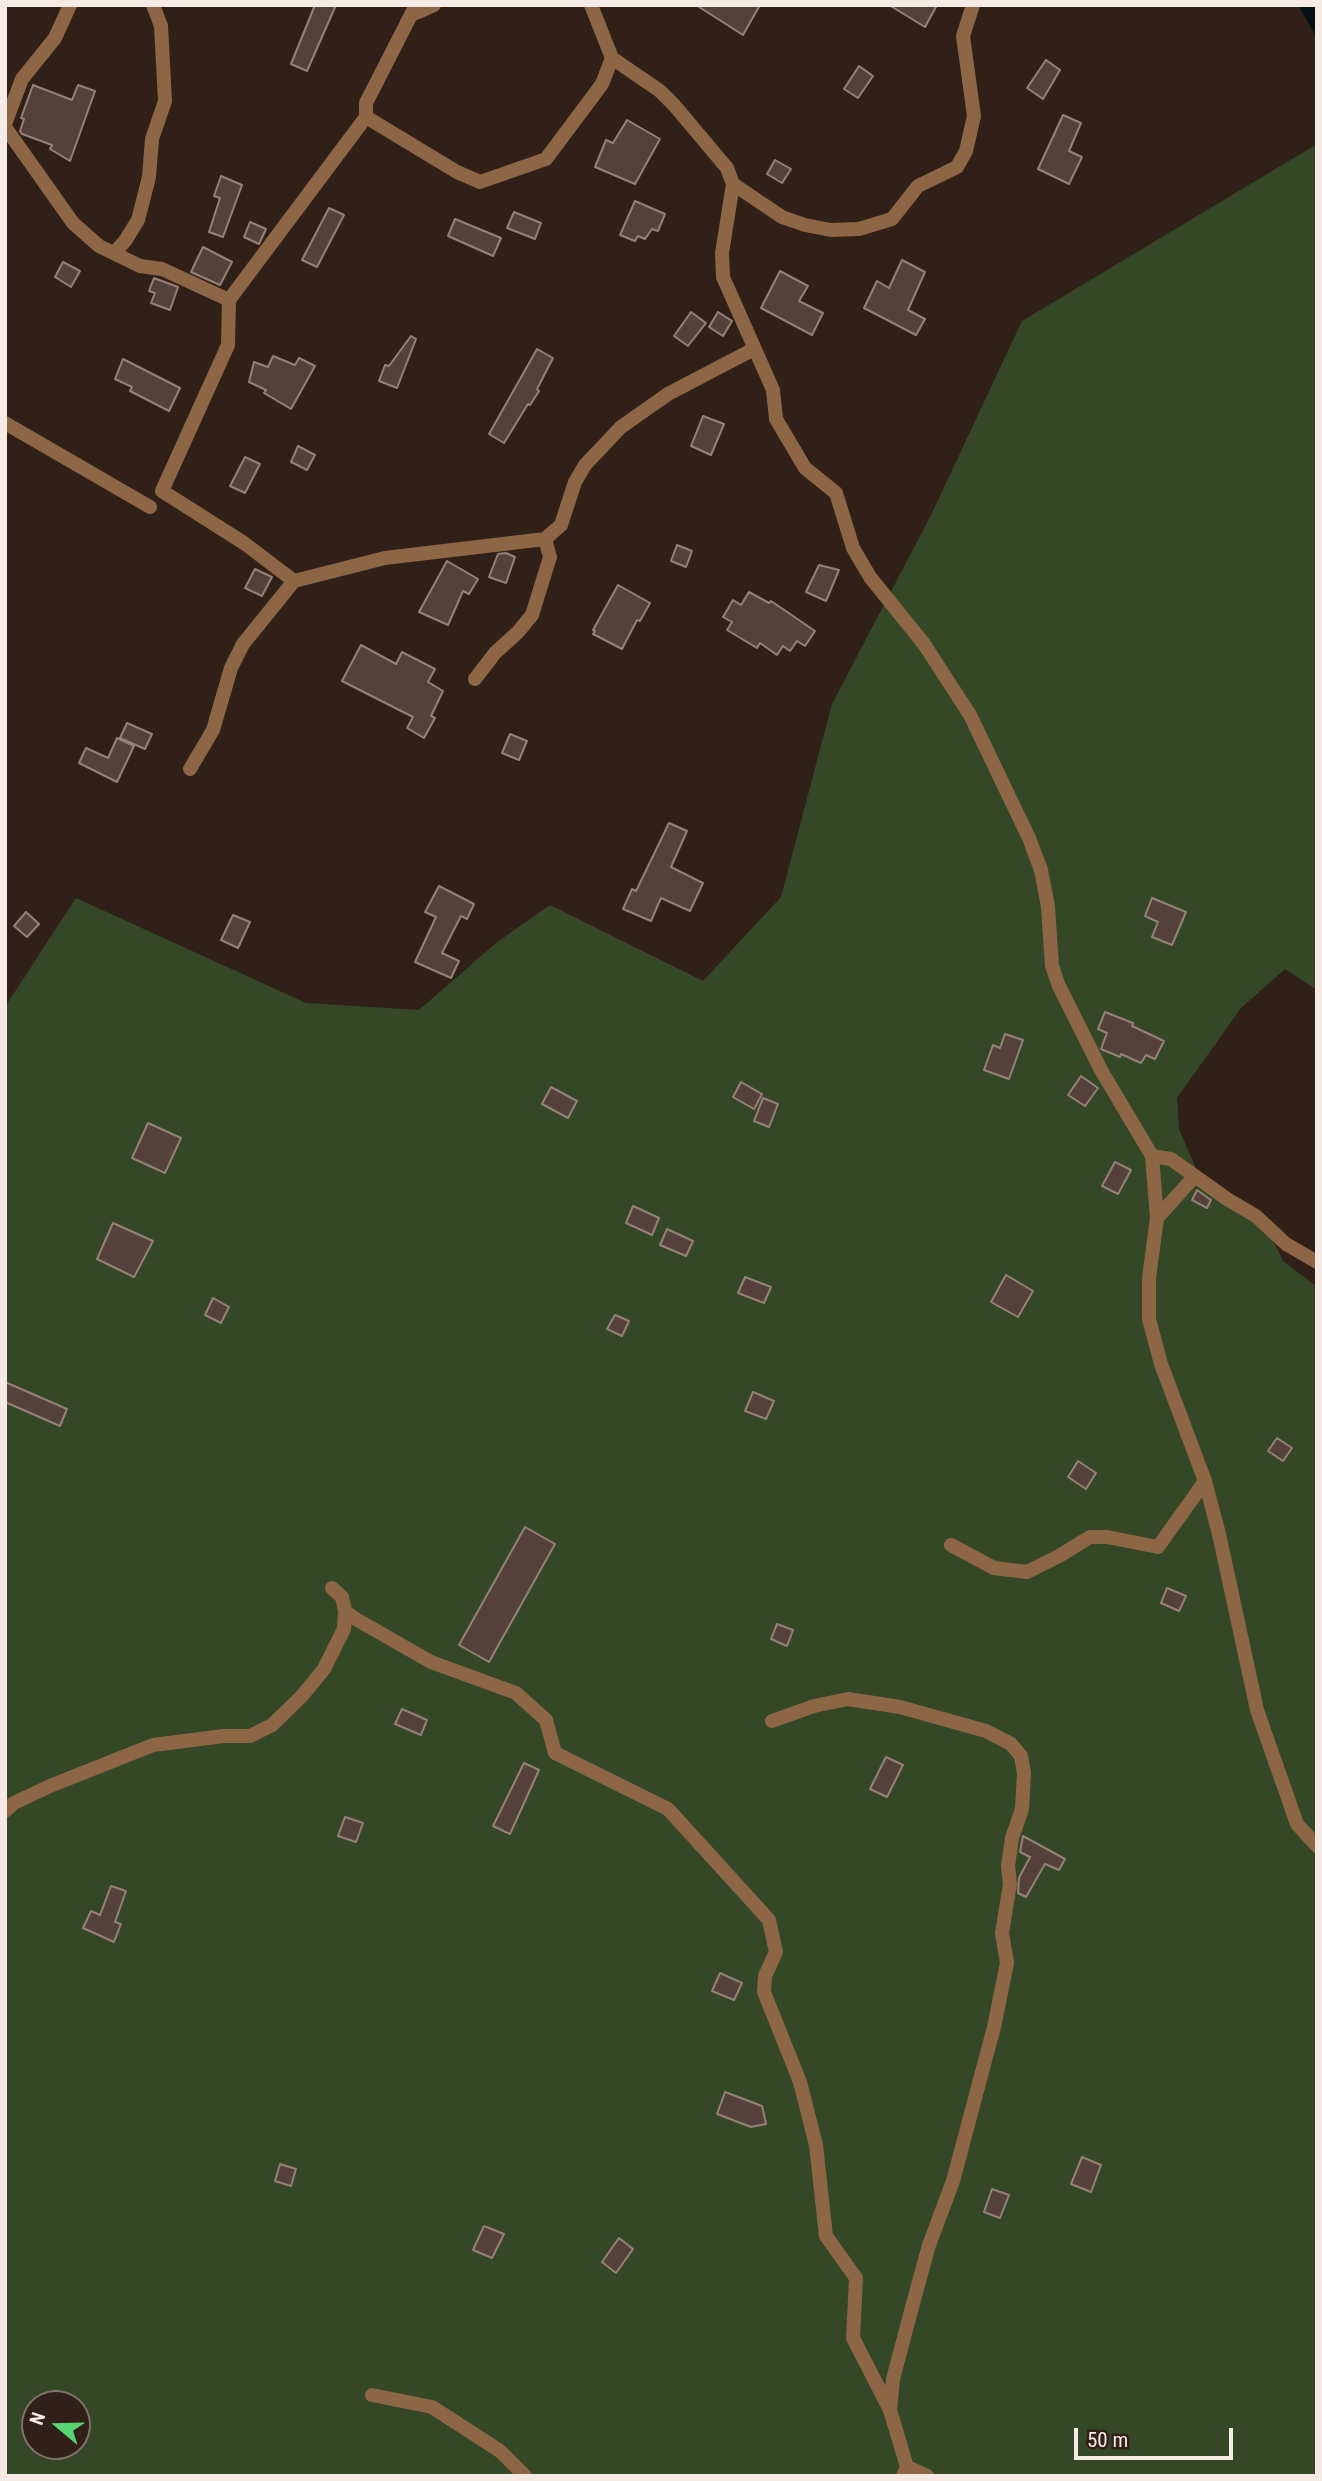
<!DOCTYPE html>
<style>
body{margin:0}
#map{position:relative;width:1322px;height:2481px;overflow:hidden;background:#312018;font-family:"Roboto Condensed",sans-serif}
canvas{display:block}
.frame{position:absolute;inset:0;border:7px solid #f6eae5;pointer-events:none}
.north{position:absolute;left:21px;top:2390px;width:70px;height:70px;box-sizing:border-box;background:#312018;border:2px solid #80716a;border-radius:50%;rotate:289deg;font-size:19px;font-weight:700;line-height:28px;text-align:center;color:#f6eae5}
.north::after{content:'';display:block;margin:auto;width:24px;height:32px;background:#57d570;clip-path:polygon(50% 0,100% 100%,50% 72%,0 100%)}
.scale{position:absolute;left:1074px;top:2428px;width:159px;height:32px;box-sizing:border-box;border:4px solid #f6eae5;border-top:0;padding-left:9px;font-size:21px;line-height:24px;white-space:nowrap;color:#f6eae5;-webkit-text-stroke:5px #312018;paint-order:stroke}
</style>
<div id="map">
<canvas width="1322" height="2481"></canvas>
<div class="frame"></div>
<div class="north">N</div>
<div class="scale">50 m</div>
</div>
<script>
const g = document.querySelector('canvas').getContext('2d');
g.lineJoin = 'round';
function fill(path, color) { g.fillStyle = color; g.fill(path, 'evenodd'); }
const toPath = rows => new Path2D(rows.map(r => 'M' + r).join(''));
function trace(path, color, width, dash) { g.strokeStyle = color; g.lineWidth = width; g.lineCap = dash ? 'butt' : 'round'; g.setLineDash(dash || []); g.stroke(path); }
const green = toPath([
 [1317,144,1317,990,1285,969,1241,1008,1177,1098,1179,1129,1198,1173,1256,1216,1275,1244,1283,1261,1317,1287,1317,2476,5,2476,5,1007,76,898,306,1003,419,1010,496,943,550,905,703,981,781,897,832,704,931,515,1022,321],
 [35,2404,77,2404,77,2446,35,2446]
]);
const water = toPath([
 [1298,5,1317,5,1317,38]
]);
const building = toPath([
 [315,5,336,5,307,71,291,64,315,5],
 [696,5,760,5,743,35,696,5],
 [889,5,937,5,925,27,889,5],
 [1046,60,1060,70,1043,99,1027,88,1046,60],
 [859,66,873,76,858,98,844,89,859,66],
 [33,85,72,100,78,85,95,91,70,161,50,149,52,145,22,134,20,131,24,119,21,118,33,85],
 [1063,115,1081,123,1069,151,1082,157,1069,184,1038,169,1063,115],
 [627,120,660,139,635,184,595,167,606,140,613,143,627,120],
 [775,160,791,169,782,183,767,174,775,160],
 [221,176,242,185,223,237,209,232,220,198,214,196,221,176],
 [635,201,665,214,658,231,652,229,645,239,638,236,635,241,620,235,635,201],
 [329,208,344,215,317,267,302,260,329,208],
 [514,212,541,223,535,239,507,228,514,212],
 [455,219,501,238,493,256,448,236,455,219],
 [250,222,266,229,259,244,244,237,250,222],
 [203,247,232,262,220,285,191,272,203,247],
 [902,260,925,272,908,310,925,319,916,335,864,308,877,281,889,288,902,260],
 [63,262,80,271,71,287,55,277,63,262],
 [780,271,808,286,799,301,823,313,812,335,761,308,780,271],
 [154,278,178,287,170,310,151,303,155,293,149,291,154,278],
 [691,312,706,323,688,346,674,336,691,312],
 [718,312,732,321,723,336,709,327,718,312],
 [411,336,416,339,397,388,379,381,385,365,389,366,411,336],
 [537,349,553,358,537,389,539,391,530,405,528,404,504,443,489,434,537,349],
 [273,356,295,365,299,358,315,366,291,409,264,393,266,390,249,382,254,362,268,367,273,356],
 [123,359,180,388,169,411,130,391,132,387,115,379,123,359],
 [703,416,724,424,711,455,691,446,703,416],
 [298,446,315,455,307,470,291,462,298,446],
 [245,457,260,464,245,493,230,486,245,457],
 [677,545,692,551,686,567,671,561,677,545],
 [506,553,515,557,506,583,489,577,498,554,506,553],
 [447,561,478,579,469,594,463,591,448,625,419,612,447,561],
 [819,565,839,570,826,601,806,592,819,565],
 [255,569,272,577,262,596,245,588,255,569],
 [618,585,650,603,640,621,637,620,622,649,593,634,595,631,593,630,618,585],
 [749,592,769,603,771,601,815,631,805,646,797,641,790,651,783,646,777,655,760,643,757,648,727,630,732,622,723,617,733,600,741,605,749,592],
 [361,645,396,664,402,652,435,669,428,682,443,691,431,716,435,718,424,738,407,728,413,717,342,681,361,645],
 [127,723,152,734,145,749,120,738,127,723],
 [510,734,527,741,519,760,502,753,510,734],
 [117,738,134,746,117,782,79,763,86,748,108,758,117,738],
 [669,823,687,831,671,867,703,883,690,911,661,898,651,921,623,909,632,889,636,891,669,823],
 [439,886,474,904,467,919,461,916,442,953,459,961,451,978,415,962,436,917,425,912,439,886],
 [1152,898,1186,912,1172,945,1152,937,1158,922,1145,916,1152,898],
 [26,912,39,924,27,937,14,926,26,912],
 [233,915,250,922,238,948,221,940,233,915],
 [1105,1012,1133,1023,1132,1026,1164,1041,1155,1059,1146,1055,1141,1063,1121,1054,1120,1057,1101,1049,1107,1033,1098,1029,1105,1012],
 [1005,1034,1023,1040,1009,1079,984,1070,993,1045,1000,1048,1005,1034],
 [1081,1076,1098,1088,1085,1106,1068,1095,1081,1076],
 [741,1082,762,1094,754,1109,733,1097,741,1082],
 [551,1087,577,1101,568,1118,542,1104,551,1087],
 [763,1098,778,1104,769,1127,754,1121,763,1098],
 [148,1123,181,1138,165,1173,132,1158,148,1123],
 [1115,1162,1131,1170,1118,1194,1102,1186,1115,1162],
 [1197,1190,1211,1200,1207,1208,1192,1200,1197,1190],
 [633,1206,659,1218,652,1235,626,1223,633,1206],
 [113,1223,153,1241,134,1277,97,1259,113,1223],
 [667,1229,693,1241,686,1256,660,1245,667,1229],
 [1006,1275,1033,1291,1018,1317,991,1302,1006,1275],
 [745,1277,771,1287,764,1303,738,1293,745,1277],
 [213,1298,229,1307,221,1323,205,1315,213,1298],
 [615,1315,629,1321,622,1336,607,1329,615,1315],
 [5,1382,67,1409,60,1426,5,1402,5,1382],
 [753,1392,774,1401,766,1419,745,1411,753,1392],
 [1277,1438,1292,1448,1283,1461,1268,1451,1277,1438],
 [1078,1461,1096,1473,1086,1489,1068,1477,1078,1461],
 [525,1527,555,1544,489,1662,459,1645,525,1527],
 [1167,1588,1186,1596,1179,1611,1161,1603,1167,1588],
 [777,1624,793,1630,787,1646,771,1639,777,1624],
 [402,1709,427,1720,421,1735,395,1724,402,1709],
 [886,1757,903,1765,887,1797,870,1789,886,1757],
 [524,1763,539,1770,510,1834,493,1826,524,1763],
 [345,1817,363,1823,356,1842,338,1836,345,1817],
 [1023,1836,1065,1859,1059,1870,1045,1864,1026,1897,1018,1893,1019,1878,1030,1857,1020,1852,1023,1836],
 [111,1886,126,1891,115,1922,121,1924,114,1942,83,1928,91,1911,100,1915,111,1886],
 [720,1973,742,1983,734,2000,712,1991,720,1973],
 [725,2092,762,2106,766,2124,751,2127,717,2114,725,2092],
 [1082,2157,1101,2165,1091,2192,1071,2184,1082,2157],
 [280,2164,296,2169,291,2186,275,2181,280,2164],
 [992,2189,1009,2195,1000,2218,984,2212,992,2189],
 [484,2226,504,2234,492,2258,473,2250,484,2226],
 [619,2238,633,2249,616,2273,602,2262,619,2238]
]);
const street = toPath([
 [591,5,612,58,660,91,674,105,727,168,733,184,722,253,723,277,773,390,776,419,805,468,836,493,853,548,870,577,924,644,970,715,1029,838,1041,870,1048,907,1052,966,1059,986,1101,1070,1152,1156,1157,1218,1149,1278,1149,1319,1161,1364,1205,1481,1219,1534,1257,1710,1297,1824,1317,1846],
 [411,15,434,5],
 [366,117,457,172,480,182,546,159,602,84,612,58],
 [5,124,22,79,55,38,70,5],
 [5,127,73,223,99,246,140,266,162,269,229,300],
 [733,184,782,217,805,225,831,230,859,229,892,219,918,186,957,167,966,151,974,116,963,36,973,5],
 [114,253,125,241,138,220,149,177,152,139,165,101,161,26,153,5],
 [5,423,150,507],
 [294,581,244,543,162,491,228,345,229,300,366,117,366,103,416,5],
 [475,679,495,653,518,632,532,615,550,557,545,539],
 [190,769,213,730,231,668,243,644,294,581,385,558,545,539,561,525,575,482,585,465,621,427,668,394,754,349],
 [1152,1156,1171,1159,1227,1199,1256,1216,1286,1244,1317,1262],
 [1157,1218,1195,1176],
 [951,1545,994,1568,1027,1572,1059,1556,1090,1537,1107,1537,1158,1547,1205,1481],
 [332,1588,342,1597,345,1611,354,1618,431,1662,516,1693,546,1720,555,1753,668,1809,769,1920,776,1952,765,1976,764,1992,800,2082,816,2145,826,2236,856,2278,853,2338,890,2410,907,2467,903,2476],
 [772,1721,814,1706,848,1699,900,1707,986,1731,1011,1744,1021,1756,1024,1773,1022,1809,1012,1838,1008,1866,1010,1884,1002,1933,1007,1963,994,2027,953,2181,929,2245,911,2311,893,2379,890,2409],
 [5,1811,14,1803,50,1786,153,1745,224,1736,250,1736,272,1725,301,1697,324,1669,344,1629,345,1611],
 [372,2395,432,2407,500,2451,525,2476],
 [907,2467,927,2476]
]);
fill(green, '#344828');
fill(water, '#051112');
fill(building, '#544139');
trace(building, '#968178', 2);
trace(street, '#8d6645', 14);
</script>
